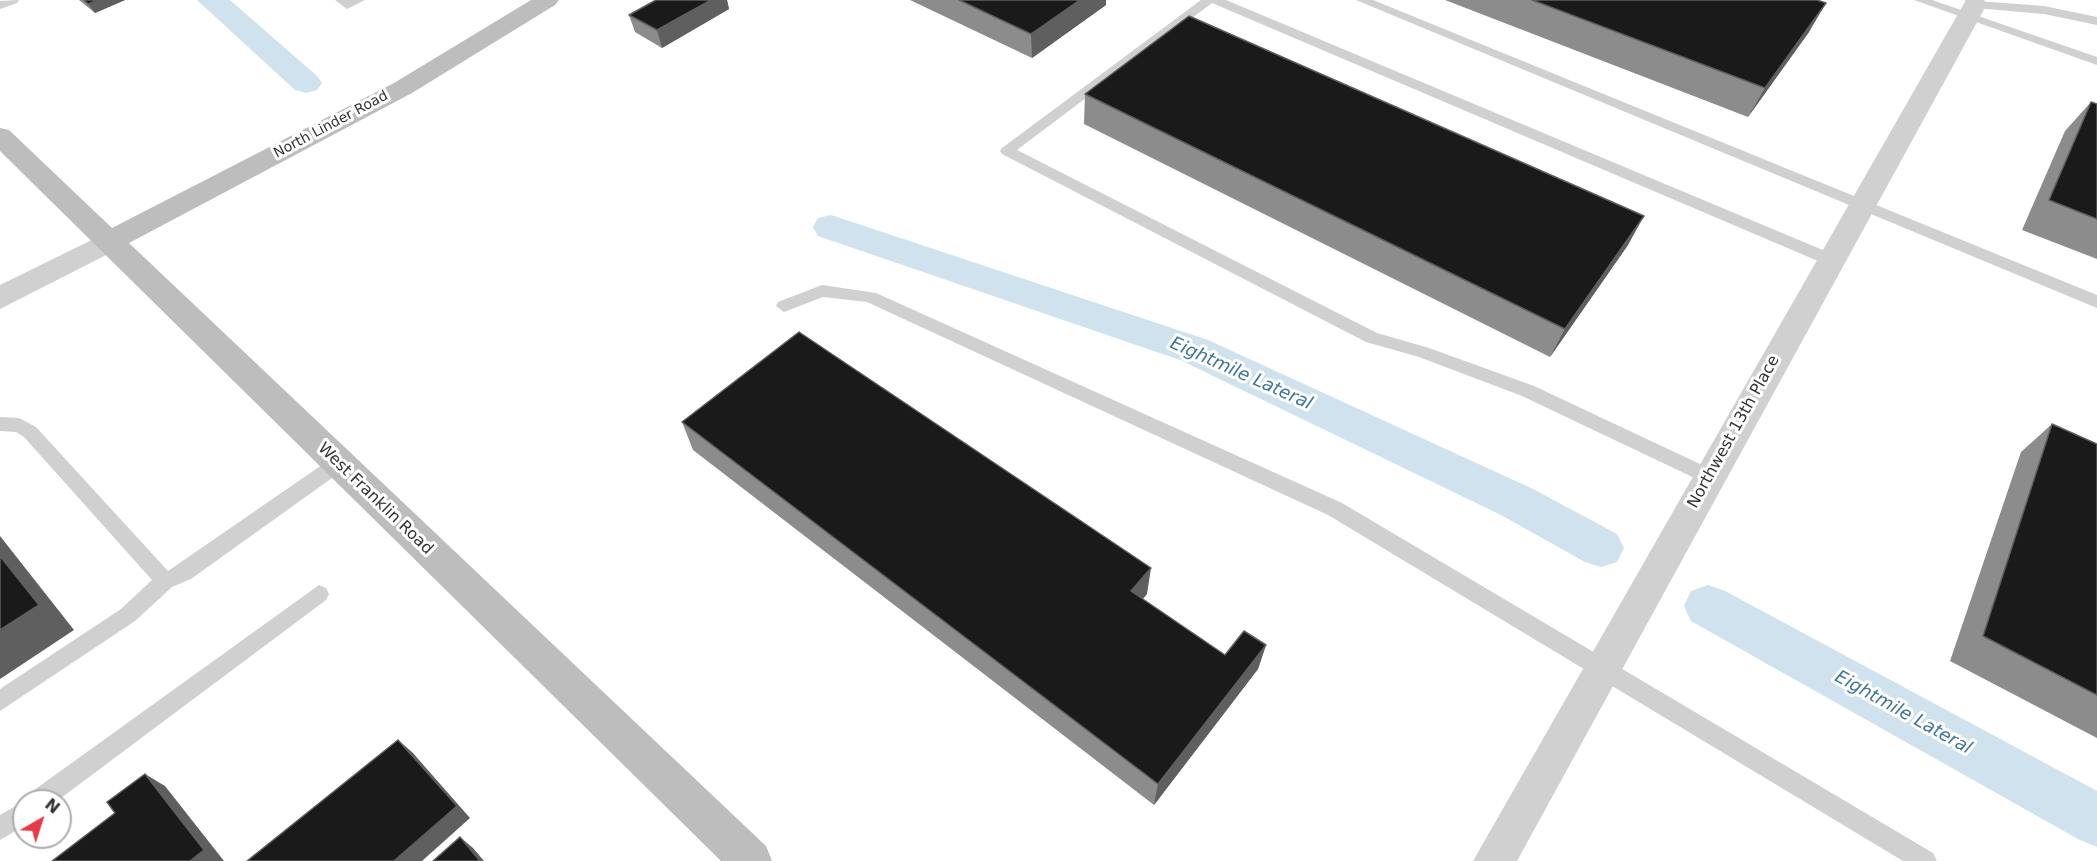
<!DOCTYPE html>
<style>
body{margin:0}
#map{position:relative;width:2097px;height:861px;overflow:hidden;background:#fff;font-family:"DejaVu Sans",sans-serif}
canvas{display:block}
.north{position:absolute;left:12px;top:789px;width:60px;height:60px;box-sizing:border-box;background:#fff;border:2px solid #adadad;border-radius:50%;rotate:39deg;font-size:16px;font-weight:700;line-height:24px;text-align:center;color:#333}
.north::after{content:'';display:block;margin:auto;width:21px;height:27px;background:#e63946;clip-path:polygon(50% 0,100% 100%,50% 72%,0 100%)}
</style>
<div id="map">
<canvas width="2097" height="861"></canvas>
<div class="north">N</div>
</div>
<script>
const g = document.querySelector('canvas').getContext('2d');
g.lineJoin = 'round';
const toPath = rows => new Path2D(rows.map(r => 'M' + r).join(''));
function fill(path, color) { g.fillStyle = color; g.fill(path, 'evenodd'); }
function trace(path, color, width, dash) { g.strokeStyle = color; g.lineWidth = width; g.lineCap = dash ? 'butt' : 'round'; g.setLineDash(dash || []); g.stroke(path); }
function drawText(font, color, halo, rows, align = 'center') {
  g.font = font + ' "DejaVu Sans",sans-serif'; g.lineWidth = 6; g.setLineDash([]); g.textBaseline = 'middle'; g.strokeStyle = halo; g.fillStyle = color; for (const [text, x, y, turn = 0] of rows) {
    g.save(); g.translate(x, y); g.rotate((+turn || 0) * Math.PI / 180); g.textAlign = isNaN(turn) ? turn : align; if (halo) g.strokeText(text, 0, 0); g.fillText(text, 0, 0); g.restore();
  }
}
const canal = toPath([
 [197,0,230,0,317,76,322,83,317,90,306,93,295,90,197,0],
 [831,215,1208,340,1533,489,1617,534,1624,548,1617,562,1601,567,1585,562,1501,515,1180,360,818,236,813,227,818,218,831,215],
 [1708,585,1725,591,2097,791,2097,847,2078,839,1691,621,1684,606,1691,591,1708,585]
]);
const service = toPath([
 [19,0,17,3,0,9,0,1,19,0],
 [335,0,365,0,347,9,335,0],
 [1201,0,1226,0,1837,256,1839,260,1837,264,1825,264,1212,3,1017,150,1377,333,1429,348,1534,386,1717,472,1719,477,1717,482,1710,485,1703,482,1522,396,1419,357,1366,342,1002,154,1000,151,1002,148,1201,0],
 [1356,0,1373,0,2097,295,2097,308,1356,0],
 [1914,0,1932,0,2097,57,2097,65,1914,0],
 [1964,0,2044,6,2097,17,2097,25,2044,14,1975,8,1964,0],
 [822,285,876,293,1342,503,1933,853,1937,861,1903,861,1328,515,867,302,823,297,784,312,776,306,778,302,822,285],
 [0,417,19,418,36,427,168,571,332,458,339,456,346,458,348,463,346,468,191,579,172,587,135,621,0,711,0,689,121,609,152,580,24,437,16,432,0,431,0,417],
 [319,585,326,588,329,594,326,600,57,801,27,801,30,793,319,585],
 [24,801,24,826,0,840,0,815,24,801]
]);
const minor = toPath([
 [1966,0,1984,0,1987,4,1517,861,1473,861,1966,0]
]);
const tertiary = toPath([
 [110,231,120,234,124,241,120,248,0,309,0,285,110,231]
]);
const secondary = toPath([
 [531,0,559,0,555,5,412,93,129,243,766,846,772,861,721,861,0,151,0,128,9,130,112,228,394,83,531,0]
]);
const wall = toPath([
 [79,0,125,0,95,13],
 [656,0,727,0,729,9,662,48,635,32,629,15],
 [910,0,1106,0,1106,5,1032,58],
 [1445,0,1817,0,1809,32,1748,117],
 [1085,94,1628,245,1550,357,1084,124],
 [2091,102,2097,104,2097,259,2022,230,2065,131],
 [682,422,1147,594,1143,599,1225,655,1266,645,1258,669,1154,805,693,450],
 [2052,424,2097,444,2097,738,1950,661,2021,452]
]);
const shadedWall = toPath([
 [98,0,125,0,95,13,88,4],
 [711,0,727,0,729,9,662,48,657,30],
 [1080,0,1106,0,1106,5,1032,58,1031,34],
 [1826,3,1809,32,1748,117,1765,88],
 [1644,216,1628,245,1550,357,1565,329],
 [0,536,74,630,0,679],
 [1151,568,1147,594,1128,616,1131,591],
 [1266,645,1258,669,1154,805,1158,784],
 [398,740,412,752,470,818,422,861,394,861],
 [145,774,165,786,224,861,190,861],
 [460,837,473,848,484,861,480,861]
]);
const building = toPath([
 [84,0,98,0,88,4,84,0],
 [656,0,711,0,657,30,629,15,656,0],
 [959,0,1080,0,1031,34,959,0],
 [1532,0,1817,0,1826,3,1765,88,1532,0],
 [1189,16,1644,216,1565,329,1085,94,1189,16],
 [2091,102,2097,104,2097,219,2049,200,2091,102],
 [799,332,1151,568,1131,591,1225,655,1244,631,1266,645,1158,784,682,422,799,332],
 [2052,424,2097,444,2097,695,1983,636,2052,424],
 [0,556,39,605,0,630,0,556],
 [398,740,457,806,394,861,247,861,398,740],
 [145,774,204,850,190,861,52,861,115,813,107,802,145,774],
 [460,837,480,861,433,861,460,837]
]);
const farStreetnames = [
 ["North Linder Road",331,125,-28]
];
const streetNames = [
 ["Northwest 13th Place",1734,432,-61],
 ["West Franklin Road",375,499,44]
];
const waterNames = [
 ["Eightmile Lateral",1241,374,24],
 ["Eightmile Lateral",1903,713,29]
];
fill(canal, '#cfe2ee');
fill(service, '#d0d0d0');
fill(minor, '#d0d0d0');
fill(tertiary, '#d0d0d0');
fill(secondary, '#bdbdbd');
fill(wall, '#8c8c8c');
fill(shadedWall, '#5f5f5f');
fill(building, '#1a1a1a');
trace(building, '#5f5f5f', 1.5);
drawText('14px', '#333', '#fff', farStreetnames);
drawText('16px', '#333', '#fff', streetNames);
drawText('italic 18px', '#3f7597', '#fff', waterNames);
</script>
